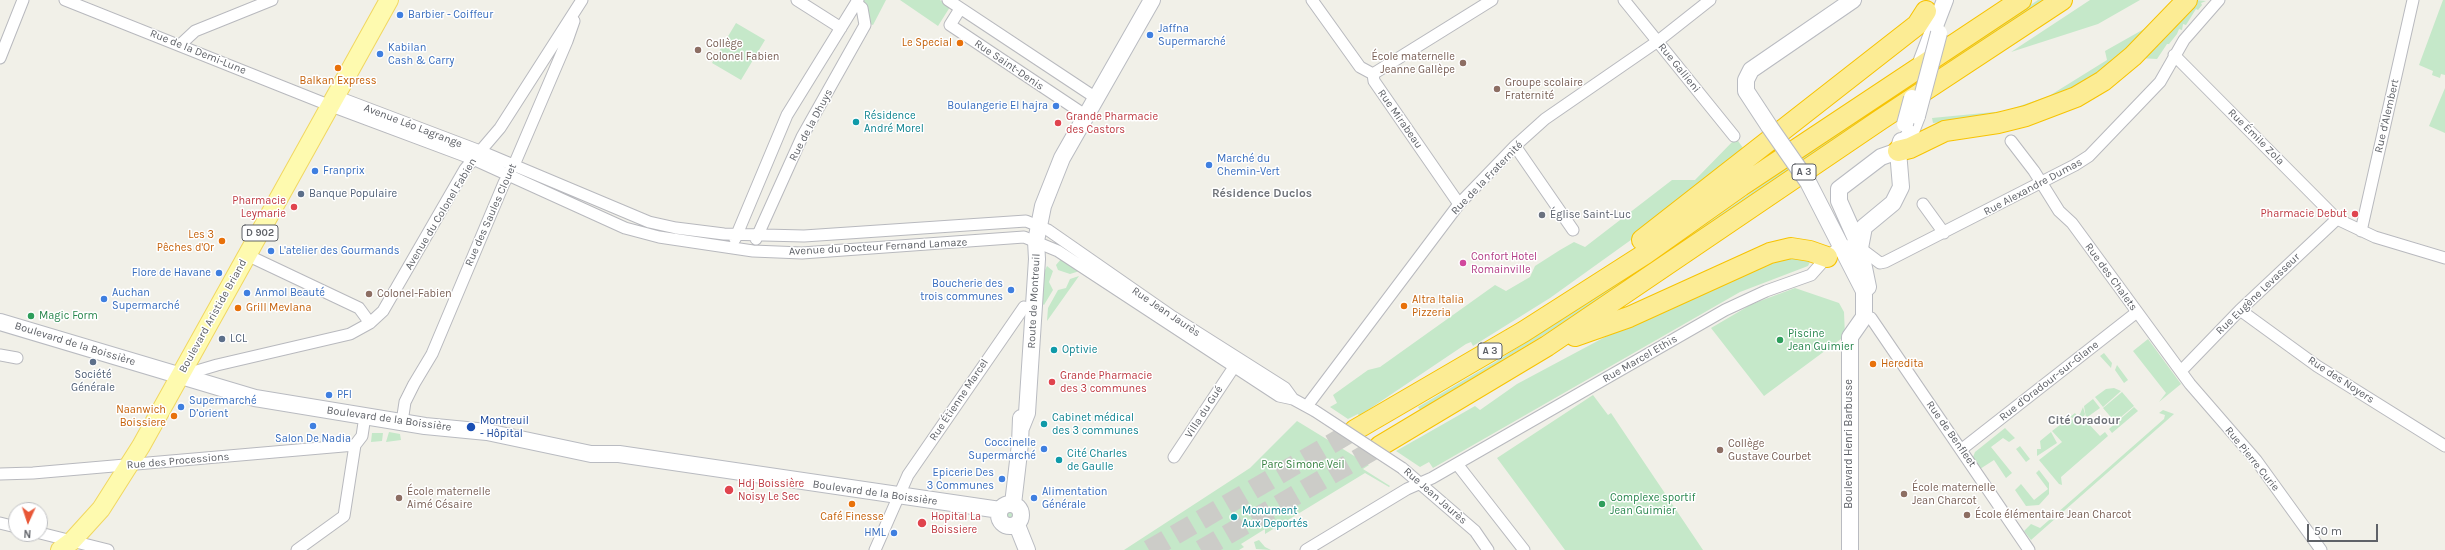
<!DOCTYPE html>
<meta charset="utf-8">
<style>
body{margin:0}
#map{position:relative;width:2445px;height:550px;overflow:hidden;background:#f1f0e8;font-family:Karla,sans-serif}
canvas{display:block}
.north{position:absolute;left:8px;top:502px;width:40px;height:40px;box-sizing:border-box;background:#fff;border:1px solid #bfc0c3;border-radius:50%;rotate:183deg;font-size:11px;font-weight:700;line-height:16px;text-align:center;color:#5f6268}
.north::after{content:'';display:block;margin:auto;width:14px;height:18px;background:#e85636;clip-path:polygon(50% 0,100% 100%,50% 72%,0 100%)}
.scale{position:absolute;left:2307px;top:524px;width:71px;height:18px;box-sizing:border-box;border:2px solid #5f6268;border-top:0;padding-left:5px;font-size:12px;line-height:14px;white-space:nowrap;color:#5f6268;-webkit-text-stroke:3px #fff;paint-order:stroke}
</style>
<div id="map">
<canvas width="2445" height="550"></canvas>
<div class="north">N</div>
<div class="scale">50 m</div>
</div>
<script>
const g = document.querySelector('canvas').getContext('2d');
g.lineJoin = 'round';
function fill(path, color) { g.fillStyle = color; g.fill(path, 'evenodd'); }
const toPath = rows => new Path2D(rows.map(r => 'M' + r).join(''));
function trace(path, color, width, dash) { g.strokeStyle = color; g.lineWidth = width; g.lineCap = dash ? 'butt' : 'round'; g.setLineDash(dash || []); g.stroke(path); }
function drawText(font, color, halo, rows, align = 'center') {
  g.font = font + ' Karla,sans-serif'; g.lineWidth = 3; g.setLineDash([]); g.textBaseline = 'middle'; g.strokeStyle = halo; g.fillStyle = color; for (const [text, x, y, turn = 0] of rows) {
    g.save(); g.translate(x, y); g.rotate((+turn || 0) * Math.PI / 180); g.textAlign = isNaN(turn) ? turn : align; if (halo) g.strokeText(text, 0, 0); g.fillText(text, 0, 0); g.restore();
  }
}
const green = toPath([
 [862,0,886,0,873,25,870,24],
 [900,0,940,0,950,7,938,26],
 [2038,0,2044,0,1950,62,1948,59],
 [2090,0,2140,0,2098,24,2011,52],
 [2196,0,2206,1,2201,3,2202,5,2198,10,2196,9,2186,25,2183,24,2182,30,2179,29,2177,34,2169,44,2167,44,2157,59,2137,58,2123,71,2044,115],
 [2443,0,2445,0,2445,75,2441,74,2440,78,2432,75,2433,71,2419,65],
 [2160,20,2115,61,2079,86,1993,118,1933,123,1932,118,2005,111,2049,96,2107,60,2105,51],
 [736,23,765,40,741,80,712,63],
 [1903,87,1905,87,1903,92,1590,307,1420,410,1418,407,1495,362,1656,259],
 [2445,88,2445,133,2429,126],
 [1736,138,1743,148,1642,232,1550,298,1473,346,1471,342,1466,344,1359,416,1358,414,1348,419,1330,407,1337,403,1333,395,1368,370,1380,367,1495,285,1506,291,1530,277,1535,266,1560,250,1574,242,1585,247,1672,180,1695,180],
 [1792,258,1808,259,1810,262,1808,266,1740,292,1433,468,1429,462,1420,467,1396,451,1475,406,1480,410,1517,384,1605,337,1779,259],
 [1061,259,1083,270,1070,274,1058,270,1056,265],
 [1047,266,1053,271,1049,282,1053,290,1044,305,1041,303,1044,272],
 [1079,276,1047,321,1048,308,1058,290,1066,288,1070,279],
 [1795,288,1839,303,1844,312,1845,336,1764,396,1711,328,1752,304],
 [2148,339,2181,384,2159,402,2166,393,2133,351],
 [2104,353,2112,363,2111,368,2100,356],
 [2117,365,2128,380,2124,383,2115,370],
 [2114,388,2121,391,2103,407,2095,397,2106,389],
 [2122,392,2134,406,2115,422,2103,408],
 [1593,395,1608,415,1611,413,1703,550,1565,550,1497,458],
 [2093,399,2100,408,2086,418,2084,406],
 [2083,407,2085,414,2082,421,2070,417,2075,413,2077,416,2080,414],
 [2134,407,2138,411,2112,433,2109,429],
 [2163,410,2174,414,2031,540,2024,531,2031,524,2040,528,2164,419,2165,415,2159,413],
 [2069,418,2083,424,2086,421,2100,436,2105,432,2108,436,2061,477,2062,485,2059,484,2039,460,2062,442,2052,431],
 [1297,421,1369,465,1363,469,1390,486,1389,487,1365,473,1265,534,1265,529,1241,544,1244,547,1239,550,1124,550,1250,468],
 [2005,428,2015,438,2009,442,2003,438,1991,447,2012,473,2006,478,1994,460,1980,469,1973,457,1975,452],
 [389,432,400,434,401,440,386,442],
 [2051,432,2057,443,2037,456,2037,449,2041,449,2040,441],
 [372,433,383,433,382,441,371,442],
 [2020,446,2030,459,2026,462,2016,449],
 [2039,470,2049,483,2049,494,2039,505,2026,506,2015,490,2021,484,2034,500,2048,489,2036,473],
 '1006 515a5 5 0 1 1 10 0a5 5 0 1 1-10 0Z',
 [1259,540,1265,547,1271,550,1256,549,1254,542]
]);
const highwayTunnel = toPath([
 [1149,550,1355,430],
 [1201,550,1380,446]
]);
const street = toPath([
 [65,0,331,106,473,159,625,228,659,237,753,251,802,253,1024,237,1058,251,1279,396,1293,399,1315,411],
 [797,0,841,28],
 [948,0,1096,98],
 [1312,0,1360,67,1373,74],
 [1624,0,1734,136],
 [960,9,950,25,1085,115],
 [180,45,195,31,272,0],
 [2174,55,2337,219,2375,237,2445,258],
 [0,58,23,0],
 [1373,74,1374,81,1459,204],
 [1373,74,1492,0],
 [335,96,480,151,649,222,676,228,724,234,804,236,1026,221,1048,230,1173,317,1285,388,1293,399],
 [2011,141,2034,171,2059,211,2072,223,2190,384,2256,460,2321,550],
 [1515,146,1573,230],
 [1923,204,1944,233],
 [2361,231,2413,0],
 [735,239,787,115,858,0],
 [756,239,802,137,865,25,862,8,856,3],
 [247,255,359,308,370,323],
 [2240,310,2317,366,2445,446],
 [1871,318,2029,550],
 [0,355,17,358],
 [2182,370,2240,310,2337,219],
 [180,376,217,365,350,334,370,323,383,311,465,169,500,128,582,0],
 [1307,406,1459,204,1515,146,1545,119,1658,41,1710,0],
 [402,422,405,402,414,384,432,354,504,183,514,165,567,41,574,21],
 [1962,449,2137,312],
 [1174,457,1234,367],
 [1457,464,1524,550],
 [1402,468,1475,531,1488,550],
 [0,474,33,473,355,445],
 [0,523,16,527],
 [40,533,108,550],
 [297,550,344,516,355,445,362,436,365,416],
 [875,550,908,475,1024,307],
 [1306,550,1407,489,1432,478,1725,310,1766,291,1811,275,1827,257,1842,245,1860,248,1880,263,1885,262,2075,165,2089,156,2160,82,2184,40,2219,0]
]);
const secondary = toPath([
 [1922,60,1945,0],
 [1769,126,1746,91,1746,80,1751,70,1853,0],
 [1808,182,1864,291,1864,317,1850,337,1850,550],
 [1860,248,1864,227,1893,203,1901,187,1898,151,1901,141],
 [1868,287,1860,248,1839,201,1839,189,1881,157,1898,151,1910,134,1917,116],
 [0,322,255,398,425,426,487,432,591,454,619,454,1000,510],
 [1021,428,1027,413,1037,259,1036,241,1043,206,1062,158,1152,0],
 '999 515a11 11 0 1 1 22 0a11 11 0 1 1-22 0Z',
 [1013,504,1020,444,1021,418],
 [1017,525,1027,550]
]);
const primary = toPath([
 [60,550,72,541,101,509,141,446,389,0]
]);
const highway = toPath([
 [1898,151,1910,148,1945,131,1998,123,2026,116,2076,97,2103,81,2133,56,2187,0],
 [1642,240,1917,25,1926,11],
 [1575,336,1629,317,1770,253,1791,248,1810,251,1827,257],
 [1355,430,1523,332,1645,254,1741,186,2021,0],
 [1380,446,1547,346,1880,120,2062,0]
]);
const streetBridge = toPath([
 [1315,411,1402,468]
]);
const secondaryBridge = toPath([
 [1917,116,1939,33],
 [1905,124,1912,98],
 [1769,126,1808,182]
]);
const markers = [
 [400,15,4,"#3f7fe0"],
 [1150,35,4,"#3f7fe0"],
 [960,43,4,"#e8710a"],
 [698,50,4,"#8d6e63"],
 [380,54,4,"#3f7fe0"],
 [1463,63,4,"#8d6e63"],
 [338,68,4,"#e8710a"],
 [1497,89,4,"#8d6e63"],
 [1056,106,4,"#3f7fe0"],
 [856,122,4,"#0f9aa8"],
 [1058,123,4,"#e0444e"],
 [1209,165,4,"#3f7fe0"],
 [315,171,4,"#3f7fe0"],
 [301,194,4,"#5c6f8a"],
 [294,207,4,"#e0444e"],
 [2355,214,4,"#e0444e"],
 [1542,215,4,"#6b7280"],
 [222,241,4,"#e8710a"],
 [271,251,4,"#3f7fe0"],
 [1463,263,4,"#d1479c"],
 [219,273,4,"#3f7fe0"],
 [1011,290,4,"#3f7fe0"],
 [247,293,4,"#3f7fe0"],
 [369,294,4,"#8d6e63"],
 [104,299,4,"#3f7fe0"],
 [1404,306,4,"#e8710a"],
 [238,308,4,"#e8710a"],
 [31,316,4,"#2e9e5b"],
 [222,339,4,"#5c6f8a"],
 [1780,340,4,"#2e9e5b"],
 [1054,350,4,"#0f9aa8"],
 [93,362,4,"#5c6f8a"],
 [1873,364,4,"#e8710a"],
 [1052,382,4,"#e0444e"],
 [329,395,4,"#3f7fe0"],
 [181,407,4,"#3f7fe0"],
 [174,416,4,"#e8710a"],
 [1044,424,4,"#0f9aa8"],
 [313,426,4,"#3f7fe0"],
 [471,427,5,"#1a4fb4"],
 [1044,449,4,"#3f7fe0"],
 [1720,450,4,"#8d6e63"],
 [1059,460,4,"#0f9aa8"],
 [1002,479,4,"#3f7fe0"],
 [729,490,5,"#e0444e"],
 [1904,494,4,"#8d6e63"],
 [399,498,4,"#8d6e63"],
 [1034,498,4,"#3f7fe0"],
 [852,504,4,"#e8710a"],
 [1602,504,4,"#2e9e5b"],
 [1967,515,4,"#8d6e63"],
 [1234,517,4,"#0f9aa8"],
 [922,523,5,"#e0444e"],
 [894,533,4,"#3f7fe0"]
];
const shields = [
 [1804,172,24],
 [260,233,36],
 [1490,351,24]
];
const shieldNames = [
 ["A 3",1804,172],
 ["D 902",260,233],
 ["A 3",1490,351]
];
const shopNames = [
 ["Barbier - Coiffeur",408,15],
 ["Jaffna",1158,29],
 ["Supermarché",1158,42],
 ["Kabilan",388,48],
 ["Cash & Carry",388,61],
 ["Boulangerie El hajra",1048,106,"right"],
 ["Marché du",1217,159],
 ["Chemin-Vert",1217,172],
 ["Franprix",323,171],
 ["L'atelier des Gourmands",279,251],
 ["Flore de Havane",211,273,"right"],
 ["Boucherie des",1003,284,"right"],
 ["trois communes",1003,297,"right"],
 ["Auchan",112,293],
 ["Supermarché",112,306],
 ["Anmol Beauté",255,293],
 ["PFI",337,395],
 ["Supermarché",189,401],
 ["D’orient",189,414],
 ["Salon De Nadia",313,439,"center"],
 ["Coccinelle",1036,443,"right"],
 ["Supermarché",1036,456,"right"],
 ["Epicerie Des",994,473,"right"],
 ["3 Communes",994,486,"right"],
 ["Alimentation",1042,492],
 ["Générale",1042,505],
 ["HML",886,533,"right"]
];
const foodNames = [
 ["Le Special",952,43],
 ["Balkan Express",338,81,"center"],
 ["Les 3",214,235],
 ["Pêches d'Or",214,248],
 ["Altra Italia",1412,300,"left"],
 ["Pizzeria",1412,313,"left"],
 ["Grill Mevlana",246,308,"left"],
 ["Heredita",1881,364,"left"],
 ["Naanwich",166,410],
 ["Boissiere",166,423],
 ["Café Finesse",852,517,"center"]
];
const educationNames = [
 ["Collège",706,44],
 ["Colonel Fabien",706,57],
 ["École maternelle",1455,57,"right"],
 ["Jeanne Gallèpe",1455,70,"right"],
 ["Groupe scolaire",1505,83],
 ["Fraternité",1505,96],
 ["Colonel-Fabien",377,294],
 ["Collège",1728,444],
 ["Gustave Courbet",1728,457],
 ["École maternelle",1912,488],
 ["Jean Charcot",1912,501],
 ["École maternelle",407,492],
 ["Aimé Césaire",407,505],
 ["École élémentaire Jean Charcot",1975,515]
];
const streetNames = [
 ["Rue de la Demi-Lune",198,52,22],
 ["Rue Saint-Denis",1009,65,34],
 ["Rue Gallieni",1679,68,51],
 ["Rue d'Alembert",2387,116,-77],
 ["Rue Mirabeau",1400,119,55],
 ["Rue de la Dhuys",811,125,-62],
 ["Avenue Léo Lagrange",413,126,21],
 ["Rue Émile Zola",2256,137,45],
 ["Rue de la Fraternité",1487,178,-46],
 ["Rue Alexandre Dumas",2033,187,-28],
 ["Avenue du Colonel Fabien",441,214,-59],
 ["Rue des Saules Clouet",491,215,-66],
 ["Avenue du Docteur Fernand Lamaze",878,247,-3],
 ["Rue des Chalets",2111,277,54],
 ["Rue Eugène Levasseur",2258,294,-44],
 ["Route de Montreuil",1034,301,-87],
 ["Rue Jean Jaurès",1166,312,34],
 ["Boulevard Aristide Briand",213,316,-61],
 ["Boulevard de la Boissière",75,344,17],
 ["Rue Marcel Ethis",1640,359,-30],
 ["Rue des Noyers",2341,380,33],
 ["Rue d'Oradour-sur-Glane",2049,381,-38],
 ["Rue Étienne Marcel",959,400,-56],
 ["Villa du Gué",1204,412,-57],
 ["Boulevard de la Boissière",389,419,8],
 ["Rue de Benfleet",1951,434,55],
 ["Boulevard Henri Barbusse",1849,444,-90],
 ["Rue Pierre Curie",2252,459,51],
 ["Rue des Processions",178,461,-5],
 ["Boulevard de la Boissière",875,493,8],
 ["Rue Jean Jaurès",1435,496,41]
];
const cultureNames = [
 ["Résidence",864,116],
 ["André Morel",864,129],
 ["Optivie",1062,350],
 ["Cabinet médical",1052,418],
 ["des 3 communes",1052,431],
 ["Cité Charles",1067,454],
 ["de Gaulle",1067,467],
 ["Monument",1242,511],
 ["Aux Deportés",1242,524]
];
const healthNames = [
 ["Grande Pharmacie",1066,117],
 ["des Castors",1066,130],
 ["Pharmacie",286,201,"right"],
 ["Leymarie",286,214,"right"],
 ["Pharmacie Debut",2347,214,"right"],
 ["Grande Pharmacie",1060,376],
 ["des 3 communes",1060,389],
 ["Hdj Boissière",738,484],
 ["Noisy Le Sec",738,497],
 ["Hopital La",931,517],
 ["Boissiere",931,530]
];
const serviceNames = [
 ["Banque Populaire",309,194],
 ["LCL",230,339],
 ["Société",93,375,"center"],
 ["Générale",93,388,"center"]
];
const worshipNames = [
 ["Église Saint-Luc",1550,215]
];
const hotelNames = [
 ["Confort Hotel",1471,257],
 ["Romainville",1471,270]
];
const leisureNames = [
 ["Magic Form",39,316],
 ["Piscine",1788,334],
 ["Jean Guimier",1788,347],
 ["Complexe sportif",1610,498],
 ["Jean Guimier",1610,511]
];
const transitNames = [
 ["Montreuil",480,421],
 ["- Hôpital",480,434]
];
const parkNames = [
 ["Parc Simone Veil",1303,465]
];
const neighbourhoodNames = [
 ["Résidence Duclos",1262,194],
 ["Cité Oradour",2084,421]
];
fill(green, '#c5e8c9');
trace(highwayTunnel, '#ccccc8', 20, [20, 10]);
trace(street, '#b8b9be', 13);
trace(secondary, '#b9bbc1', 18);
trace(primary, '#f1d761', 20);
trace(highway, '#f7c302', 22);
trace(street, '#fff', 11);
trace(secondary, '#fff', 16);
trace(primary, '#fefaaf', 18);
trace(highway, '#fcec94', 20);
trace(streetBridge, '#b8b9be', 13, []);
trace(secondaryBridge, '#b9bbc1', 18, []);
trace(streetBridge, '#fff', 11);
trace(secondaryBridge, '#fff', 16);
for (const [x, y, r, color] of markers) { const dot = new Path2D(); dot.arc(x, y, r, 0, 2 * Math.PI); g.fillStyle = color; g.fill(dot); trace(dot, '#fff', 1.5); }
for (const [x, y, w] of shields) { const box = new Path2D(); box.roundRect(x - w / 2, y - 8, w, 16, 3); g.fillStyle = '#fff'; g.fill(box); trace(box, '#5f6268', 1); }
drawText('bold 10px', '#5f6268', null, shieldNames);
drawText('11px', '#366cbe', '#fff', shopNames, 'left');
drawText('11px', '#c56008', '#fff', foodNames, 'right');
drawText('11px', '#785e54', '#fff', educationNames, 'left');
drawText('11px', '#5f6268', '#fff', streetNames);
drawText('11px', '#0d838f', '#fff', cultureNames, 'left');
drawText('11px', '#be3a42', '#fff', healthNames, 'left');
drawText('11px', '#4e5e75', '#fff', serviceNames, 'left');
drawText('11px', '#5b616d', '#fff', worshipNames, 'left');
drawText('11px', '#b23c85', '#fff', hotelNames, 'left');
drawText('11px', '#27864d', '#fff', leisureNames, 'left');
drawText('11px', '#164399', '#fff', transitNames, 'left');
drawText('11px', '#358140', '#fff', parkNames);
drawText('bold 12px', '#70747a', '#fff', neighbourhoodNames);
</script>
